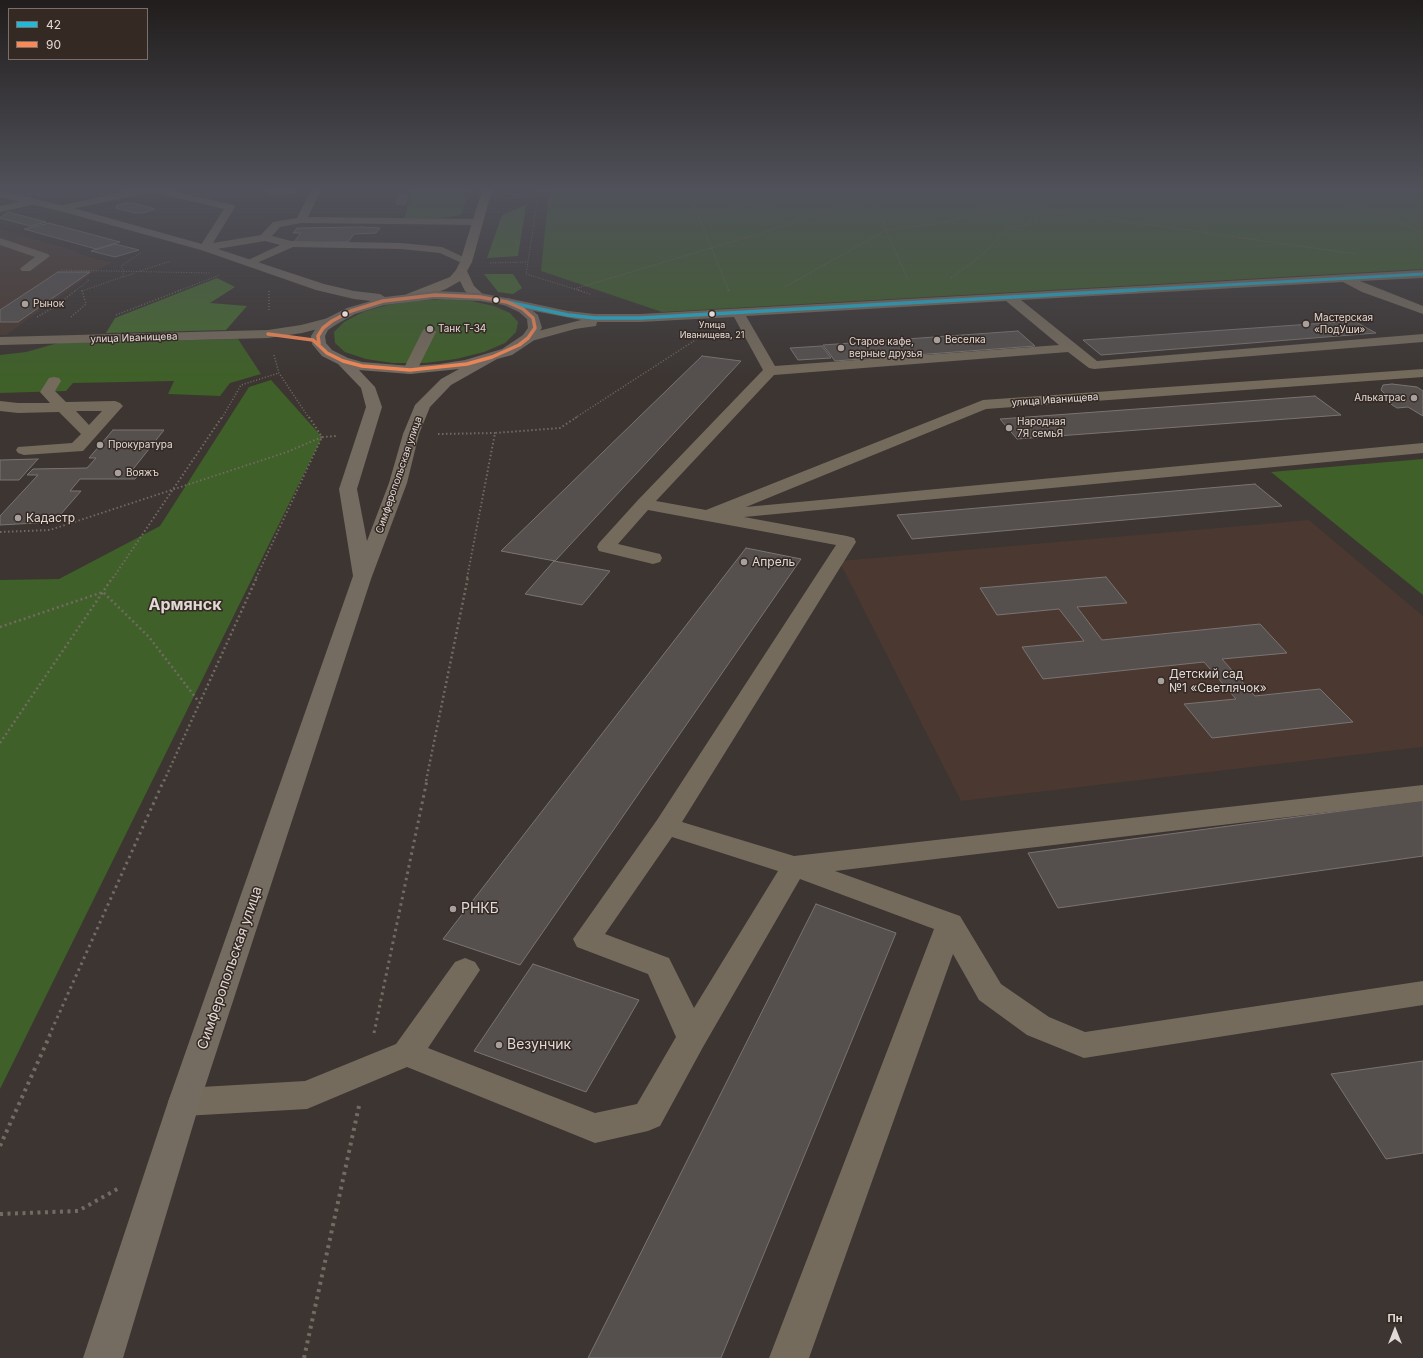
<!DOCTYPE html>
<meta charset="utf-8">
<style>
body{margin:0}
#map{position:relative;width:1423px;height:1358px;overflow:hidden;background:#3c3532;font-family:Inter,sans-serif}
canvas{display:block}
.legend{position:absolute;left:8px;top:8px;width:140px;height:52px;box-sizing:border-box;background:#352924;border:1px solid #7a6f6b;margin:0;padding:5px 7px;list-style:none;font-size:12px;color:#e1d9d5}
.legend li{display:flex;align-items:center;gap:8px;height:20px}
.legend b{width:20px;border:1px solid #7a6f6b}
.north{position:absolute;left:1375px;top:1310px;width:40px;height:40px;-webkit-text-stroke:3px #352924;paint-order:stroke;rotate:0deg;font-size:11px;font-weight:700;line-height:16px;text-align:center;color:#e1d9d5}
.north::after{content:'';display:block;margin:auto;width:14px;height:18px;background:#e1d9d5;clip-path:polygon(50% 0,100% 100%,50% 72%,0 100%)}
</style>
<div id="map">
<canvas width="1423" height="1358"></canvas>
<ul class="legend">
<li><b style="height:5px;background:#20b9da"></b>42</li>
<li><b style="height:5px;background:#f98a56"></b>90</li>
</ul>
<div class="north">Пн</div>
</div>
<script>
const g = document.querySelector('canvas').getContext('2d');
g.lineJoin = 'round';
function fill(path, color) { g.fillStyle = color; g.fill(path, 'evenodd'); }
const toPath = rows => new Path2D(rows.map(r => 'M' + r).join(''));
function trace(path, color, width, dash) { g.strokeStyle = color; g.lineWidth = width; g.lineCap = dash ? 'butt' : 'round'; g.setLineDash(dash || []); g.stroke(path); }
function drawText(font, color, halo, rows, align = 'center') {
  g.font = font + ' Inter,sans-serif'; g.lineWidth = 3; g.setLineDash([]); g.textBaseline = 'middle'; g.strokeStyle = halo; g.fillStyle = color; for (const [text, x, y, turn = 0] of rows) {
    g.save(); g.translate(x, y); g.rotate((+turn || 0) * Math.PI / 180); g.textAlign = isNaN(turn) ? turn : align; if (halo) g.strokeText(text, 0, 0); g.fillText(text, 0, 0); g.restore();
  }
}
const commercial = toPath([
 [0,229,76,251,76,253,98,260,112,262,94,272,6,335,0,335]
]);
const built = toPath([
 [1309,520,1423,616,1423,747,961,801,839,561]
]);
const green = toPath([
 [412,190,470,190,461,215,441,218,404,219],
 [549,190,1423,190,1423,269,662,312,541,271],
 [445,299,471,301,494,306,510,313,518,322,516,332,505,343,484,352,456,359,425,363,393,363,366,359,345,352,335,343,334,332,344,322,363,312,387,305,415,301],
 [238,339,261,374,230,383,220,396,168,394,174,381,73,383,66,391,0,393,0,355,26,352,58,343],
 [271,380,322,437,0,1089,0,580,59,579,160,526,249,387],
 [1423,459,1423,595,1271,472]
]);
const forest = toPath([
 [526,205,518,256,487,258,502,215],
 [484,274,513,274,522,288,513,294,498,292],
 [217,278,235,287,210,303,247,306,226,330,106,333,115,318]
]);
const building = toPath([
 [271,190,298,190,297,193,269,194,271,190],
 [399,196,408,196,405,204,396,204,399,196],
 [125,203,133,203,155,209,143,213,135,213,116,208,117,205,125,203],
 [8,212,46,222,30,226,0,218,8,212],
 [49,223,120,242,96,249,24,229,49,223],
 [361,227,380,228,376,233,354,234,348,242,293,243,301,233,293,233,297,228,361,227],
 [115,244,139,250,115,257,91,251,115,244],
 [58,272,90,272,18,322,0,322,0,310,58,272],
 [1354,321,1376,333,1101,355,1083,340,1354,321],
 [1018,331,1035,346,835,361,823,345,1018,331],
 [822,346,831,358,798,360,790,348,822,346],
 [702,356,741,361,555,561,501,551,702,356],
 [1392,384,1417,387,1423,391,1423,416,1408,407,1397,408,1380,397,1385,394,1381,390,1383,385,1392,384],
 [1315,396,1341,415,1017,439,1000,419,1315,396],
 [113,430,164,430,130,473,140,473,135,479,80,479,70,491,81,491,54,522,0,525,0,516,38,475,27,475,33,469,87,468,96,458,89,458,113,430],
 [38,459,19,480,0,480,0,460,38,459],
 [1255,484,1282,506,912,539,897,515,1255,484],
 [746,548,801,559,520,965,443,939,746,548],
 [554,561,610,571,582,605,525,594,554,561],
 [1106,577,1127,603,1077,607,1102,640,1260,624,1287,653,1222,659,1255,696,1320,689,1353,722,1212,738,1184,704,1236,699,1204,662,1043,679,1022,647,1084,641,1059,609,997,615,980,588,1106,577],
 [1423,800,1423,856,1058,908,1028,853,1423,800],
 [816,904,896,933,721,1358,588,1358,816,904],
 [533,964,639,1000,586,1092,474,1051,533,964],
 [1423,1061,1423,1153,1386,1159,1331,1074,1423,1061]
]);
const pathFar5 = toPath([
 [539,190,526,274,581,291],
 [688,190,729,291],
 [872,190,886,230,908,280],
 [905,190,1356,254],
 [1328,190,1423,233],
 [1367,190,1423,197],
 [508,199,549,190],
 [699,215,817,190],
 [490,263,527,262],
 [61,270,210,273],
 [140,271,171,261],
 [123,277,135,273],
 [951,278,980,257,1007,229,1028,224,1036,219,1036,209,1042,201,1061,194,1065,190],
 [81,287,89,280,87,279],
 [785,287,886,230,935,224,1001,209,1008,205],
 [574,289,765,232,874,195,906,191],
 [75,291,81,286],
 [82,291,122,277,124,271,121,266,142,252],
 [178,291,220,275]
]);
const pathFar4 = toPath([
 [578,290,590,294],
 [728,290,729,292],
 [269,291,269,312],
 [116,315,181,290],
 [37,317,56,306,76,290],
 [71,317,86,304,82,291,84,290],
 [274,355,279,373,309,418],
 [222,418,241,385,279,373],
 [575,418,700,337]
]);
const pathFar3 = toPath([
 [309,417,322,437,337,436],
 [438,434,495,433],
 [0,532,50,530,287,452,322,437],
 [113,578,222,417],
 [256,578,322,437],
 [467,578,495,433,560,428,577,417]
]);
const pathFar2 = toPath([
 [0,627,103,592,149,637,199,702],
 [0,743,113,577],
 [164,781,257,577],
 [426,781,468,577]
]);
const pathFar1 = toPath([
 [374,1033,427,780],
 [49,1036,164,780]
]);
const path = toPath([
 [0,1146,50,1035],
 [0,1214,78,1211,121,1187],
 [304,1358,359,1106]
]);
const minor = toPath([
 [133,190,168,190,234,205,235,207,213,243,261,235,273,222,297,218,311,190,321,190,308,217,478,219,483,222,478,225,301,223,280,227,272,236,291,241,401,243,442,247,470,260,472,262,470,264,466,265,440,253,401,249,293,247,250,266,246,265,244,263,246,261,280,245,265,241,205,251,199,248,224,209,152,192,62,211,57,208,62,205,133,190],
 [32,199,36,200,37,202,36,204,0,212,0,206,32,199],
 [0,238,48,254,50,256,30,271,22,271,20,269,22,267,35,257,0,245,0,238],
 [1423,270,1423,278,1360,281,1423,306,1423,314,1362,292,1343,282,1021,300,1097,361,1423,334,1423,342,1094,369,1089,368,1068,352,774,375,656,501,706,510,983,400,1423,369,1423,377,986,409,746,507,1423,443,1423,453,744,517,847,536,854,538,856,542,682,822,794,856,1423,785,1423,801,835,871,960,916,1001,984,1049,1017,1085,1032,1423,981,1423,1005,1084,1058,1027,1035,979,1000,953,954,809,1358,769,1358,934,929,800,879,703,1047,660,1126,648,1131,595,1143,407,1067,307,1109,184,1116,172,1112,168,1102,172,1092,184,1088,305,1081,396,1044,455,962,465,958,475,962,480,970,428,1048,595,1113,637,1104,676,1037,648,974,577,947,573,939,657,820,836,545,648,510,618,544,660,554,662,558,660,562,653,564,599,551,597,547,599,543,638,500,763,370,734,317,640,322,597,322,596,326,575,329,528,342,523,341,521,338,523,335,581,320,503,305,501,302,503,299,507,298,568,311,595,314,640,314,1423,270],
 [1006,301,1059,345,775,366,746,316,1006,301],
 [672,837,778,871,694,1008,669,958,605,934,672,837],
 [332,317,337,318,338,321,337,324,302,333,268,338,0,345,0,337,268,330,301,325,332,317],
 [429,328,434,329,436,332,417,370,415,373,410,374,405,373,403,370,422,332,424,329,429,328],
 [54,377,59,378,61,381,55,391,66,402,115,401,120,403,123,406,83,451,24,455,18,453,16,450,18,447,72,443,81,434,59,412,18,413,0,411,0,401,18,403,50,403,40,392,49,378,54,377],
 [76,411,102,411,89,425,76,411]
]);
const major = toPath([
 [482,190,492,190,472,262,467,271,474,286,486,297,484,300,476,300,465,291,460,281,446,289,415,300,407,300,405,297,407,294,450,277,456,270,460,262,482,190]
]);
const highway = toPath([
 [0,191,66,206,209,246,324,284,354,291,380,294,385,297,435,291,480,293,511,299,527,306,538,315,542,328,533,341,512,355,497,359,451,385,430,407,419,434,407,483,371,579,200,1102,123,1358,83,1358,168,1102,353,576,339,489,366,407,361,388,338,364,322,356,312,344,311,336,318,325,327,318,347,308,371,301,354,299,316,290,201,250,60,211,0,197,0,191],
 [435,299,480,301,504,305,519,312,527,319,528,328,523,335,502,349,465,360,439,364,410,366,362,362,348,358,332,350,326,343,325,336,328,330,337,324,355,314,384,305,435,299],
 [459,369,441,379,415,405,403,434,389,483,367,541,357,489,382,407,375,387,359,370,410,374,459,369]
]);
const bus1Far1 = toPath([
 [1118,291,1423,274]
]);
const bus1 = toPath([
 [507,302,568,315,595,318,640,318,1136,290]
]);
const bus2 = toPath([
 [268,334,313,340,327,353,343,361,362,366,410,370,467,364,492,357,519,345,528,338,535,328,533,318,523,309,507,302,480,297,435,295,383,301,351,311,332,321,323,328,318,336,319,344]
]);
const markers = [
 [496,300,3.5,"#e1d9d5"],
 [25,304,4,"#a7a09c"],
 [345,314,3.5,"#e1d9d5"],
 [712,314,3.5,"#e1d9d5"],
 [1306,324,4,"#a7a09c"],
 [430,329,4,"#a7a09c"],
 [937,340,4,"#a7a09c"],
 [841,348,4,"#a7a09c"],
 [1414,398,4,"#a7a09c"],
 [1009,428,4,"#a7a09c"],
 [100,445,4,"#a7a09c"],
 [118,473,4,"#a7a09c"],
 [18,518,4,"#a7a09c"],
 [744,562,4,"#a7a09c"],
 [1161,681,4,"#a7a09c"],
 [453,909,4,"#a7a09c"],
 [499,1045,4,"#a7a09c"]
];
const farBusnames = [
 ["Улица",712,325],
 ["Иванищева, 21",712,335]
];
const farPoinames = [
 ["Рынок",33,304],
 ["Мастерская",1314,318],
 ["«ПодУши»",1314,330],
 ["Танк Т-34",438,329],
 ["Веселка",945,340],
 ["Старое кафе,",849,342],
 ["верные друзья",849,354],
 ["Алькатрас",1406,398,"right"],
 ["Народная",1017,422],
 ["7Я семьЯ",1017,434],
 ["Прокуратура",108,445],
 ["Вояжъ",126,473]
];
const farStreetnames = [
 ["улица Иванищева",134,338,-2],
 ["улица Иванищева",1055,400,-4],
 ["Симферопольская улица",399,475,-71]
];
const poiNames = [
 ["Кадастр",26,518],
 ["Апрель",752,562],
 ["Детский сад",1169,674],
 ["№1 «Светлячок»",1169,688]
];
const nearPoinames = [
 ["РНКБ",461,909],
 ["Везунчик",507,1045]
];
const nearStreetnames = [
 ["Симферопольская улица",230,968,-71]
];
const districtNames = [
 ["Армянск",185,605]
];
fill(commercial, '#4a3931');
fill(built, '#4a3831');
fill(green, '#3f6028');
fill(forest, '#466a2e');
fill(building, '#55504e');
trace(building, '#7a7471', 1);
trace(pathFar5, '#736b62', 1, [1, 1.5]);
trace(pathFar4, '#736b62', 1.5, [1, 2]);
trace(pathFar3, '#736b62', 2, [1.5, 2.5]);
trace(pathFar2, '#736b62', 2.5, [2, 3]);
trace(pathFar1, '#736b62', 3, [2.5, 4]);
trace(path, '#736b62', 4, [3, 4.5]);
fill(minor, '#756b5c');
fill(major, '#807260');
fill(highway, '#746b61');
trace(bus1Far1, '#20b9da', 3);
trace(bus1, '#20b9da', 3.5);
trace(bus2, '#f98a56', 3.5);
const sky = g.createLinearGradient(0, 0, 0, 380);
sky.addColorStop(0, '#211d1c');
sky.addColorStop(0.5, '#50515a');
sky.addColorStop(1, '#50515a00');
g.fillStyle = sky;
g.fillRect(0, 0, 1423, 380);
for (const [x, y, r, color] of markers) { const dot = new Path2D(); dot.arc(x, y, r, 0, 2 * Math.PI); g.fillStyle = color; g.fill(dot); trace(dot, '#352924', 1.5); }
drawText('9px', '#e1d9d5', '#352924', farBusnames);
drawText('10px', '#e1d9d5', '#352924', farPoinames, 'left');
drawText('10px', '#e1d9d5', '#352924', farStreetnames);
drawText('12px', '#e1d9d5', '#352924', poiNames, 'left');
drawText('14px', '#e1d9d5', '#352924', nearPoinames, 'left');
drawText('14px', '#e1d9d5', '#352924', nearStreetnames);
drawText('bold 16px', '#e1d9d5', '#352924', districtNames);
</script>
